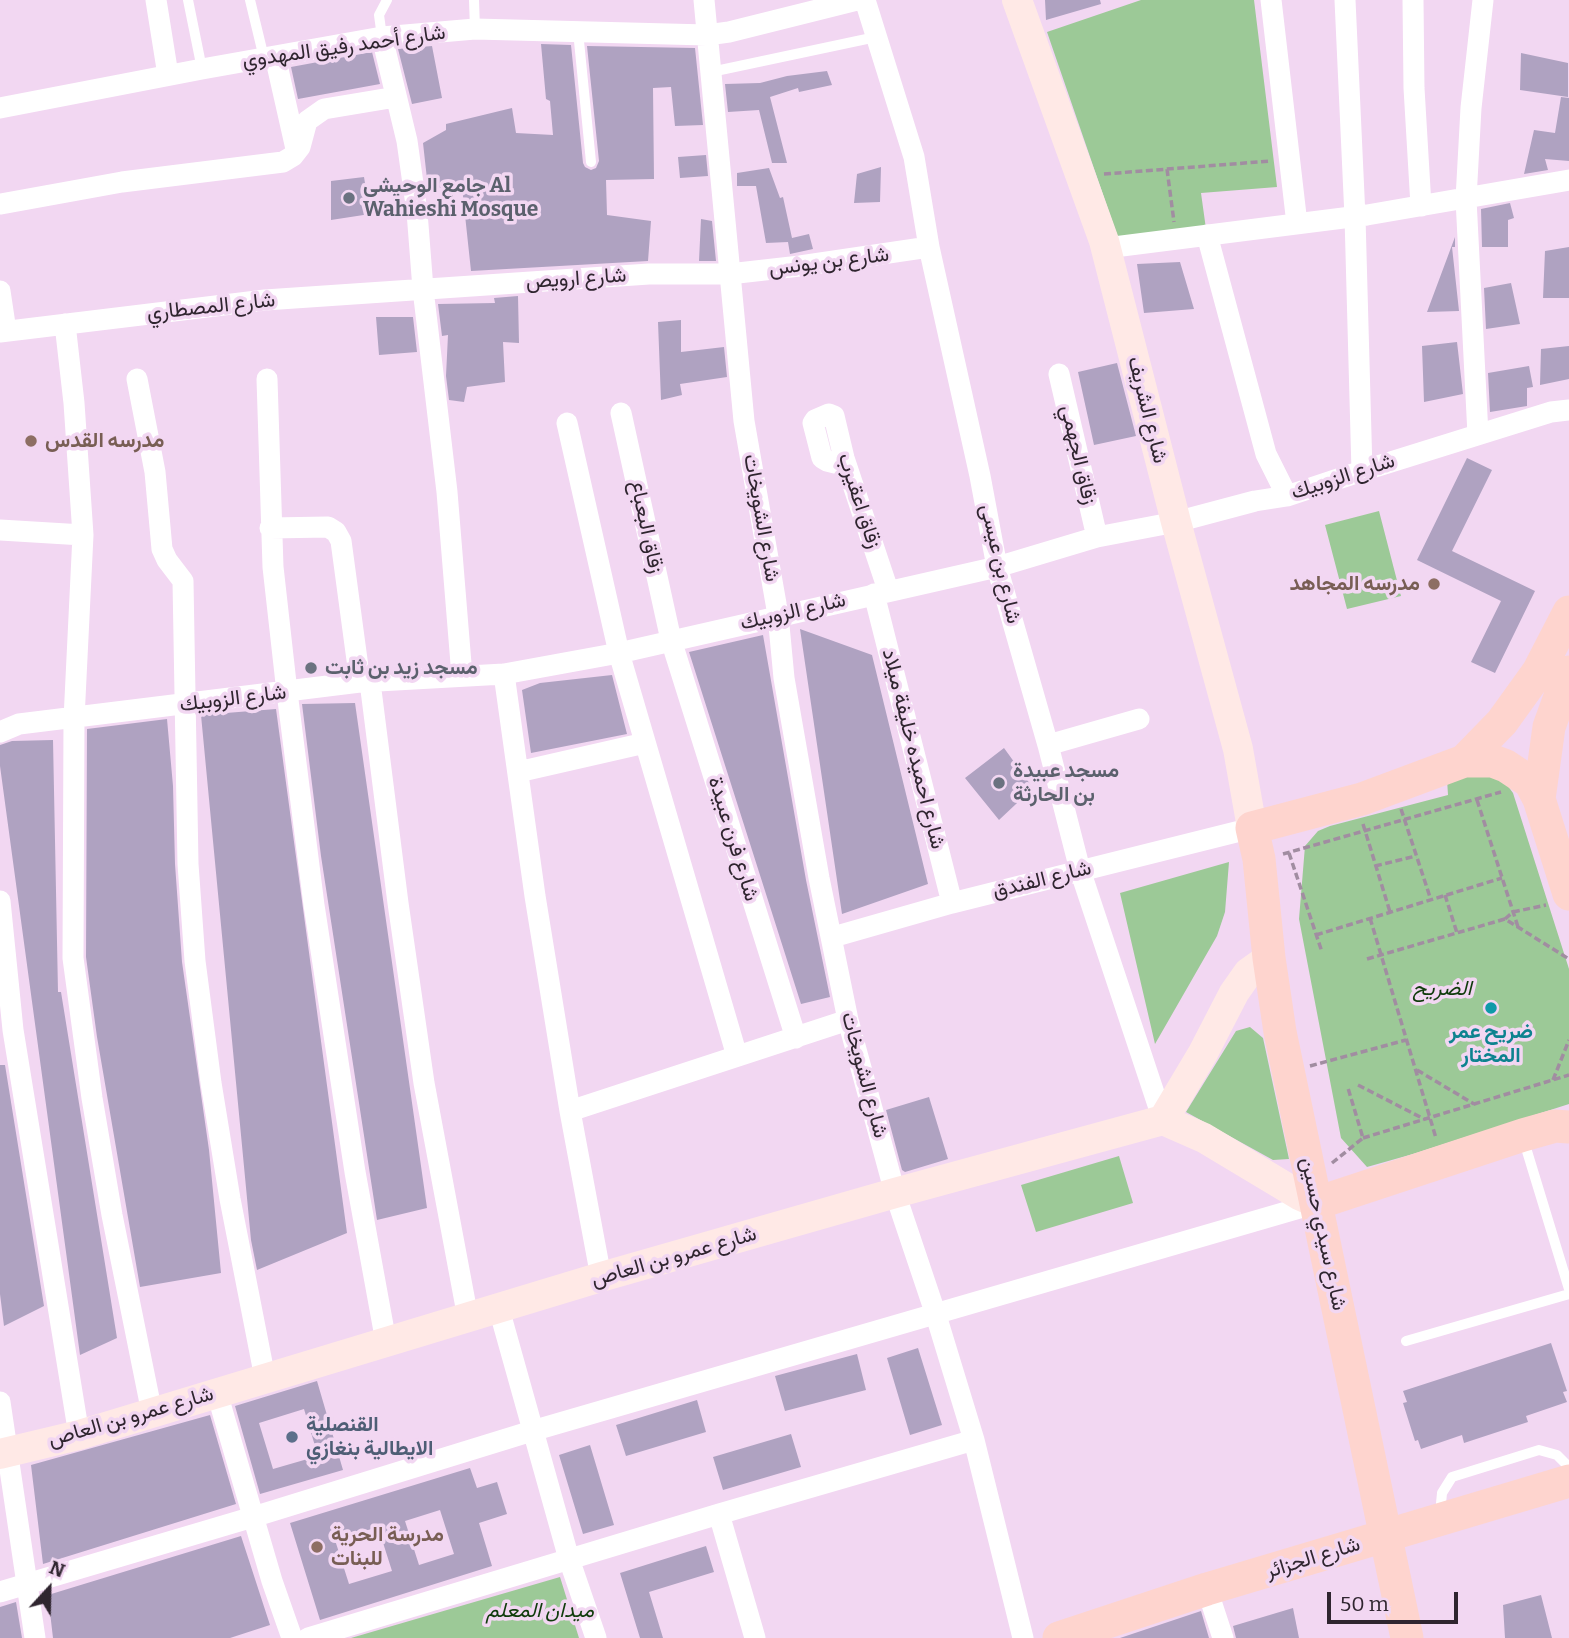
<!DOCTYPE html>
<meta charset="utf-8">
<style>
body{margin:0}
#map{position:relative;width:1569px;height:1638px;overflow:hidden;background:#f2d7f2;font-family:Bitter,serif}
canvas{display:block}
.north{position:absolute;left:14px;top:1554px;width:70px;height:70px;-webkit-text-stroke:5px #f2d7f2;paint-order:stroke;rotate:22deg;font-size:19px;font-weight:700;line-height:28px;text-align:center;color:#2f252f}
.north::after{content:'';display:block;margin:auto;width:24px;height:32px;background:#2f252f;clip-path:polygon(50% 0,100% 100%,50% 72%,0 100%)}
.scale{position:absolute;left:1327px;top:1592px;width:131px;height:32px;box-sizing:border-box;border:4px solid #2f252f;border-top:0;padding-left:9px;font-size:21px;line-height:24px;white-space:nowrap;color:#2f252f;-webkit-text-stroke:5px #f2d7f2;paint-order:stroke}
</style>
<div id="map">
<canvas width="1569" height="1638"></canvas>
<div class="north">N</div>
<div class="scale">50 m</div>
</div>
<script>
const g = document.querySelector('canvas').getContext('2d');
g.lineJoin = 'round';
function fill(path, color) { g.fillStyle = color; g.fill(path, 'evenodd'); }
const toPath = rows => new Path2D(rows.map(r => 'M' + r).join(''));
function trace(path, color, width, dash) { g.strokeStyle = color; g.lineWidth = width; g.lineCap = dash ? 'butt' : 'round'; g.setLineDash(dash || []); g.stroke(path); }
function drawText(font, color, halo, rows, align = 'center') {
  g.font = font + ' Bitter,Vazirmatn,serif'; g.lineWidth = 7; g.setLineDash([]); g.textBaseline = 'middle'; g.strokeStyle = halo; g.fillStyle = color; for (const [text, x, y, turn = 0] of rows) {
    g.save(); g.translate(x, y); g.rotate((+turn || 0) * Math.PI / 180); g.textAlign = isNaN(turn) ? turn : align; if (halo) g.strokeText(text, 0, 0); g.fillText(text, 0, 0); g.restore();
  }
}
const green = toPath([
 [1141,0,1254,0,1277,187,1201,193,1206,229,1118,238,1047,32],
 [1379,511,1401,596,1347,609,1325,525],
 [1499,774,1513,793,1569,969,1569,1104,1413,1154,1367,1167,1341,1138,1299,919,1305,846,1318,831,1330,826,1448,795,1447,779],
 [1229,862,1225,912,1217,936,1155,1044,1120,893],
 [1250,1027,1263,1038,1289,1159,1273,1160,1186,1112,1236,1031],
 [1119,1156,1133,1203,1036,1232,1021,1185],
 [560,1577,579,1638,351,1638]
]);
const building = toPath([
 [1045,0,1100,0,1101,4,1046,20],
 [541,44,571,45,583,163,585,167,591,170,596,168,599,161,587,46,695,48,703,125,675,126,671,87,653,88,654,179,606,180,607,215,651,221,648,261,471,271,462,187,428,188,423,143,446,130,446,124,512,108,516,133,553,135,550,101,546,99],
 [432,46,442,98,412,104,398,49],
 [372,52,380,84,298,99,291,67],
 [1521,53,1568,63,1568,97,1520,90],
 [827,71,832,85,799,92,798,88,770,97,787,163,772,163,759,110,728,112,725,84,760,83,787,76],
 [1561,97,1569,98,1569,161,1545,159,1548,170,1524,174,1534,130,1555,133],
 [706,155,708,176,680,178,678,157],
 [881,167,880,202,854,203,857,174],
 [769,168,780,198,783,197,792,238,809,234,813,249,790,254,788,242,766,243,756,186,737,186,737,173],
 [364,177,370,214,331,220,331,181],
 [1510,203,1514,218,1508,220,1508,247,1482,247,1481,209],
 [701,219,712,221,716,261,699,261],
 [1455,237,1455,247,1452,247,1459,311,1427,312],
 [1569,247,1569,298,1543,298,1545,251],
 [1180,262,1194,309,1144,313,1137,264],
 [1511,283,1520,324,1486,329,1484,288],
 [518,296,519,343,503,342,505,382,467,387,464,402,449,400,446,376,448,335,442,336,438,304,495,303,494,298],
 [376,317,413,317,417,352,379,355],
 [681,320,681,352,724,347,727,377,680,384,682,395,661,400,658,322],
 [1457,342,1463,394,1424,402,1422,346],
 [1569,346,1569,379,1540,385,1541,349],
 [1117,363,1136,436,1094,445,1078,372],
 [1529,366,1533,387,1527,388,1527,406,1490,412,1488,373],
 [1467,458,1492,470,1452,551,1535,591,1495,673,1471,662,1501,601,1417,560],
 [800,629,872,655,928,884,842,914],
 [763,635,806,880,830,997,801,1004,689,652],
 [612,675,627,734,531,753,522,690,540,683],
 [355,703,427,1208,377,1220,321,856,302,704],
 [276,709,347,1233,257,1270,251,1240,201,715],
 [167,719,173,786,175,864,182,962,209,1150,221,1273,140,1287,97,1037,86,957,87,729],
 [53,740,58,992,61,992,117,1338,80,1355,0,766,0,745,12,741],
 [1004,748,1033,788,999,820,965,778],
 [0,1065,5,1065,44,1306,4,1326,0,1294],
 [929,1097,948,1159,905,1172,902,1170,886,1110],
 [1551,1343,1567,1391,1563,1392,1567,1402,1526,1416,1528,1422,1464,1443,1462,1435,1421,1449,1418,1440,1415,1441,1403,1403,1407,1402,1403,1391],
 [918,1348,942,1425,910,1435,887,1358],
 [857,1354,866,1390,785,1411,775,1376],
 [317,1381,343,1470,260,1494,235,1406],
 [304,1409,318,1456,273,1469,259,1423],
 [697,1400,706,1432,626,1456,616,1425],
 [210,1415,236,1504,43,1564,31,1465],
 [791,1434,801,1467,723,1490,713,1457],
 [590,1445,614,1525,583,1534,559,1455],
 [470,1468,477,1488,497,1482,507,1514,479,1523,492,1566,320,1620,290,1523],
 [440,1510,454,1554,419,1565,405,1521],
 [378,1527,392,1571,349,1584,335,1540],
 [241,1536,270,1625,230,1638,53,1638,48,1595],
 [706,1546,714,1572,649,1592,663,1638,640,1638,620,1573],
 [1541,1595,1552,1638,1505,1638,1503,1605],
 [16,1602,22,1638,0,1638,0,1607],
 [1293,1608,1299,1638,1236,1638,1233,1626],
 [1201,1611,1209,1638,1120,1638]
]);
const path = toPath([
 [1167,169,1174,222],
 [1104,174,1271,161],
 [1477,800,1518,927],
 [1401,809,1431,900],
 [1363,824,1390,912],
 [1289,853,1322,952],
 [1283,854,1501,792],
 [1375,866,1416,856],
 [1445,895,1457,933],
 [1370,918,1436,1138],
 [1505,919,1513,912,1546,905],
 [1316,935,1502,878],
 [1367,959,1505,919,1569,959],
 [1310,1066,1406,1040],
 [1417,1070,1474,1104],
 [1553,1080,1569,1040],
 [1358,1085,1424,1119],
 [1363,1138,1569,1075],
 [1332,1163,1363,1138,1348,1088]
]);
const lane = toPath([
 [188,0,202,69],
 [250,0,264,58],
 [474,0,475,29],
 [578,31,591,162],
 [382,37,379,15,387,0],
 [711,72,876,37],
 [1523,1138,1569,1289],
 [1406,1341,1569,1294],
 [1440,1514,1442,1493,1452,1477,1539,1450,1557,1455,1569,1467]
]);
const street = toPath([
 [156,0,168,75],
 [704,0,744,421,778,615,784,678,819,878,848,1020,895,1193,935,1312,974,1440],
 [865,0,914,157,929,247,980,476,997,567,1048,745,1080,870,1163,1120],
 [1271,0,1297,224],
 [1345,0,1355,217,1362,471],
 [1413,0,1414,88,1421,206],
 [382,37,407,141,417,212,423,289,447,492,462,676],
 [275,56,296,149],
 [0,108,202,69,382,37,475,29,707,35,729,32,857,0],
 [1,204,122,182,283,162,293,156,300,147,307,121,324,109,396,97],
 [1207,235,1266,454,1287,496],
 [1106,248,1367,215,1569,180],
 [0,291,6,331],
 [65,324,74,403,83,535,74,719,73,958,92,1098,112,1215,152,1413],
 [0,332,265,300,649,274,729,274,800,266,929,247],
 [1059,374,1097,537],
 [137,379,155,472,162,549,167,560,183,581,188,864,195,961,211,1083,230,1199,265,1378],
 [267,379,273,567,287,692,314,905,355,1172,386,1342],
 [621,413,671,640,796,1038],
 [567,423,619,653,737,1056],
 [1478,435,1466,199,1471,108,1483,0],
 [844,458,835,463,827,461,822,458,813,423,815,420,829,414,834,416,844,458,888,590],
 [270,528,328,527,336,532,341,541,360,682],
 [0,530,83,535],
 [874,594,952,903],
 [504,674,535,896,570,1111,601,1277],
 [370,682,398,903,424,1083,468,1318],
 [0,732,19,724,360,682,504,674,619,653,997,567,1097,537,1176,522,1255,501,1287,496,1362,471,1551,412,1569,410],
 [1048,745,1139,719],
 [518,772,645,743],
 [0,901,13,1030,79,1435],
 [833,937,952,903,1252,828],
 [570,1111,848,1020],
 [499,1309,569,1559,596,1638],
 [217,1393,272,1581,292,1638],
 [0,1402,35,1638],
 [719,1514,755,1638],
 [1207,1589,1223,1638],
 [0,1592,253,1517,532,1431,1317,1203],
 [308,1638,719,1514,974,1440,1023,1638]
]);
const secondary = toPath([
 [1017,0,1104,241,1176,522,1238,749,1252,828],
 [1163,1120,1204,1138,1299,1195,1317,1203],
 [0,1454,79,1435,601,1277,895,1193,1163,1120,1203,1053,1234,993,1248,973,1269,958]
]);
const primary = toPath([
 [1464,761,1502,722,1538,672,1569,612],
 [1539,799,1549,727,1569,672],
 [1317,1203,1523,1135,1555,1126,1569,1127],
 [1059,1638,1207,1589,1569,1481],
 [1407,1638,1280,1032,1269,958,1259,859,1252,828,1362,799,1464,761,1493,761,1506,766,1530,782,1539,799,1569,894]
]);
const markers = [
 [349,198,7,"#6b7280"],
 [31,441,7,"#8d6e63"],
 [1434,584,7,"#8d6e63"],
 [311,668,7,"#6b7280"],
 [999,783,7,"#6b7280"],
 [1491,1008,7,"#0f9aa8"],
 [292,1437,7,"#5c6f8a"],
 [317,1547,7,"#8d6e63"]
];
const streetNames = [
 ["شارع أحمد رفيق المهدوي",344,47,-8],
 ["شارع بن يونس",829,262,-7],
 ["شارع ارويص",576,279,-4],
 ["شارع المصطاري",211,307,-6],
 ["شارع الشريف",1147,410,76],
 ["زقاق الجهمي",1078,455,77],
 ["شارع الزوبيك",1343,477,-18],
 ["زقاق اعقيرب",859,501,72],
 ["شارع الشويخات",761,518,80],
 ["زقاق البعباع",646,527,78],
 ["شارع بن عيسى",1000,564,77],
 ["شارع الزوبيك",793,612,-13],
 ["شارع الزوبيك",233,699,-7],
 ["شارع احميده خليفة ميلاد",913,749,76],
 ["شارع فرن عبيدة",733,839,73],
 ["شارع الفندق",1042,880,-14],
 ["شارع الشويخات",864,1075,75],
 ["شارع سيدي حسين",1323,1234,78],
 ["شارع عمرو بن العاص",674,1257,-16],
 ["شارع عمرو بن العاص",131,1417,-16],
 ["شارع الجزائر",1313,1558,-17]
];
const worshipNames = [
 ["جامع الوحيشي Al",363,186],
 ["Wahieshi Mosque",363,210],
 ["مسجد زيد بن ثابت",325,668],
 ["مسجد عبيدة",1013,771],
 ["بن الحارثة",1013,795]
];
const educationNames = [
 ["مدرسه القدس",45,441],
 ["مدرسه المجاهد",1420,584,"right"],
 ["مدرسة الحرية",331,1535],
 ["للبنات",331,1559]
];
const parkNames = [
 ["الضريح",1442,989],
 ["ميدان المعلم",540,1611]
];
const cultureNames = [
 ["ضريح عمر",1491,1032],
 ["المختار",1491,1056]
];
const serviceNames = [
 ["القنصلية",306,1425],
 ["الايطالية بنغازي",306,1449]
];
fill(green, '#9cc997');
fill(building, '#afa2c1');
trace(path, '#a18da1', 3.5, [7, 3.5]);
trace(lane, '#fff', 10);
trace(street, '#fff', 21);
trace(secondary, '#ffe9e6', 30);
trace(primary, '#fed4ce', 33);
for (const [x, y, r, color] of markers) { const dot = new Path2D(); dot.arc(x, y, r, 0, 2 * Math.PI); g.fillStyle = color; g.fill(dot); trace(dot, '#f2d7f2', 2.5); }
drawText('21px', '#2f252f', '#f2d7f2', streetNames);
drawText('bold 21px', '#5b616d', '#f2d7f2', worshipNames, 'left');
drawText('bold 21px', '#785e54', '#f2d7f2', educationNames, 'left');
drawText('italic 21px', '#103c0c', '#f2d7f2', parkNames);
drawText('bold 21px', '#0d838f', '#f2d7f2', cultureNames);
drawText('bold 21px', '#4e5e75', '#f2d7f2', serviceNames, 'left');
</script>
